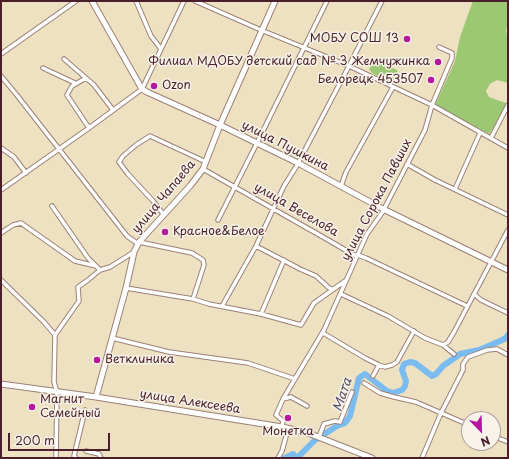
<!DOCTYPE html>
<meta charset="utf-8">
<style>
body{margin:0}
#map{position:relative;width:509px;height:459px;overflow:hidden;background:#eee1c2;font-family:"Playpen Sans",sans-serif}
canvas{display:block}
.frame{position:absolute;inset:0;border:2px solid #4a1f2b;pointer-events:none}
.north{position:absolute;left:461px;top:411px;width:40px;height:40px;box-sizing:border-box;background:#f7f3e8;border:1px solid #b29e9c;border-radius:50%;rotate:157deg;font-size:11px;font-weight:700;line-height:16px;text-align:center;color:#4a1f2b}
.north::after{content:'';display:block;margin:auto;width:14px;height:18px;background:#b5179e;clip-path:polygon(50% 0,100% 100%,50% 72%,0 100%)}
.scale{position:absolute;left:8px;top:433px;width:102px;height:18px;box-sizing:border-box;border:2px solid #4a1f2b;border-top:0;padding-left:5px;font-size:12px;line-height:14px;white-space:nowrap;color:#4a1f2b;-webkit-text-stroke:3px #f7f3e8;paint-order:stroke}
</style>
<div id="map">
<canvas width="509" height="459"></canvas>
<div class="frame"></div>
<div class="north">N</div>
<div class="scale">200 m</div>
</div>
<script>
const g = document.querySelector('canvas').getContext('2d');
g.lineJoin = 'round';
function fill(path, color) { g.fillStyle = color; g.fill(path, 'evenodd'); }
const toPath = rows => new Path2D(rows.map(r => 'M' + r).join(''));
function trace(path, color, width, dash) { g.strokeStyle = color; g.lineWidth = width; g.lineCap = dash ? 'butt' : 'round'; g.setLineDash(dash || []); g.stroke(path); }
function drawText(font, color, halo, rows, align = 'center') {
  g.font = font + ' "Playpen Sans",sans-serif'; g.lineWidth = 3; g.setLineDash([]); g.textBaseline = 'middle'; g.strokeStyle = halo; g.fillStyle = color; for (const [text, x, y, turn = 0] of rows) {
    g.save(); g.translate(x, y); g.rotate((+turn || 0) * Math.PI / 180); g.textAlign = isNaN(turn) ? turn : align; if (halo) g.strokeText(text, 0, 0); g.fillText(text, 0, 0); g.restore();
  }
}
const green = toPath([
 [473,1,508,1,508,25,506,30,508,42,508,83,497,80,490,84,486,91,489,97,506,103,498,121,489,134,435,105,455,61,460,37],
 [375,60,397,70,398,73,395,80,391,82,372,73,369,69]
]);
const river = toPath([
 [285,458,293,454,297,458,315,440,337,426,345,423,350,416,359,378,365,374,387,391,393,393,402,390,405,386,406,381,402,370,404,364,410,362,415,363,432,376,436,374,443,366,460,354,479,350,500,341,506,338,508,335]
]);
const street = toPath([
 [136,1,151,36,161,49],
 [195,1,261,30,349,66,432,105,508,148],
 [1,54,76,1],
 [64,59,94,85,113,110],
 [43,68,75,83],
 [1,76,16,94,127,236,138,244],
 [86,78,72,86,67,95,89,128],
 [491,138,508,105],
 [1,148,14,157,26,173],
 [407,164,435,180,508,215],
 [203,169,323,237,354,255,358,255,366,258,467,306],
 [341,186,346,172,393,87],
 [455,189,480,133],
 [1,190,89,128,142,89,184,1],
 [52,206,88,258,95,265],
 [164,215,153,201,128,174,119,162,123,156,136,145,150,136,206,162],
 [218,220,257,143,327,1],
 [1,233,13,225,21,223,75,261,96,266,100,270],
 [139,242,192,253,203,260,204,265,193,299],
 [256,246,300,269,316,276,328,287,331,289,334,289],
 [1,280,44,322,55,335,54,382,57,392,56,458],
 [126,288,193,299,209,304,261,314,301,325,314,303,345,281],
 [341,294,388,316,425,338,443,345,448,342,454,332,508,230],
 [474,294,481,300,508,313],
 [222,306,256,246,284,186,296,167,349,66,382,1],
 [261,314,284,260],
 [323,333,365,358,379,365,385,367,392,365,397,362,414,331],
 [55,335,79,301,78,287,88,280,100,270,110,267,134,252],
 [112,338,169,352,248,363,295,379],
 [443,345,454,354],
 [373,376,379,365],
 [364,383,380,393,394,397,416,402,469,425],
 [283,399,291,397,307,406],
 [282,427,283,421,276,415,283,399,324,330,367,234,382,213,425,130,432,105,452,58,452,53,439,47],
 [493,436,508,442],
 [319,437,324,424,335,421,340,422,352,392],
 [86,451,99,454,101,458],
 [76,458,74,456,85,410],
 [278,458,282,451,288,429],
 [422,458,441,413,463,370,463,364,468,357,487,350,497,349,508,355]
]);
const secondary = toPath([
 [92,1,138,82,142,89,147,92,220,125,298,163,383,209,508,270],
 [1,384,96,397,282,427,308,433,372,458],
 [96,397,126,288,134,252,139,242,190,186,203,169,220,125,275,1]
]);
const markers = [
 [407,39,4,"#b5179e"],
 [438,62,4,"#b5179e"],
 [431,80,4,"#b5179e"],
 [154,86,4,"#b5179e"],
 [165,232,4,"#b5179e"],
 [97,360,4,"#b5179e"],
 [32,407,4,"#b5179e"],
 [288,418,4,"#b5179e"]
];
const poiNames = [
 ["МОБУ СОШ 13",399,39,"right"],
 ["Филиал МДОБУ детский сад № 3 Жемчужинка",430,62,"right"],
 ["Белорецк 453507",423,80,"right"],
 ["Ozon",162,86],
 ["Красное&Белое",173,232],
 ["Ветклиника",105,360],
 ["Магнит",40,400],
 ["Семейный",40,414],
 ["Монетка",288,432,"center"]
];
const streetNames = [
 ["улица Пушкина",285,146,27],
 ["улица Чапаева",164,197,-50],
 ["улица Сорока Павших",377,200,-62],
 ["улица Веселова",296,210,30],
 ["улица Алексеева",190,402,9]
];
const waterNames = [
 ["Мата",343,395,-72]
];
fill(green, '#9cc773');
trace(river, '#7abcf0', 6);
trace(street, '#9c8076', 5.5);
trace(secondary, '#9c8076', 7);
trace(street, '#fff', 3.5);
trace(secondary, '#fff', 5);
for (const [x, y, r, color] of markers) { const dot = new Path2D(); dot.arc(x, y, r, 0, 2 * Math.PI); g.fillStyle = color; g.fill(dot); trace(dot, '#f7f3e8', 1.5); }
drawText('12px', '#4a1f2b', '#f7f3e8', poiNames, 'left');
drawText('12px', '#4a1f2b', '#f7f3e8', streetNames);
drawText('italic 13px', '#584e66', '#f7f3e8', waterNames);
</script>
